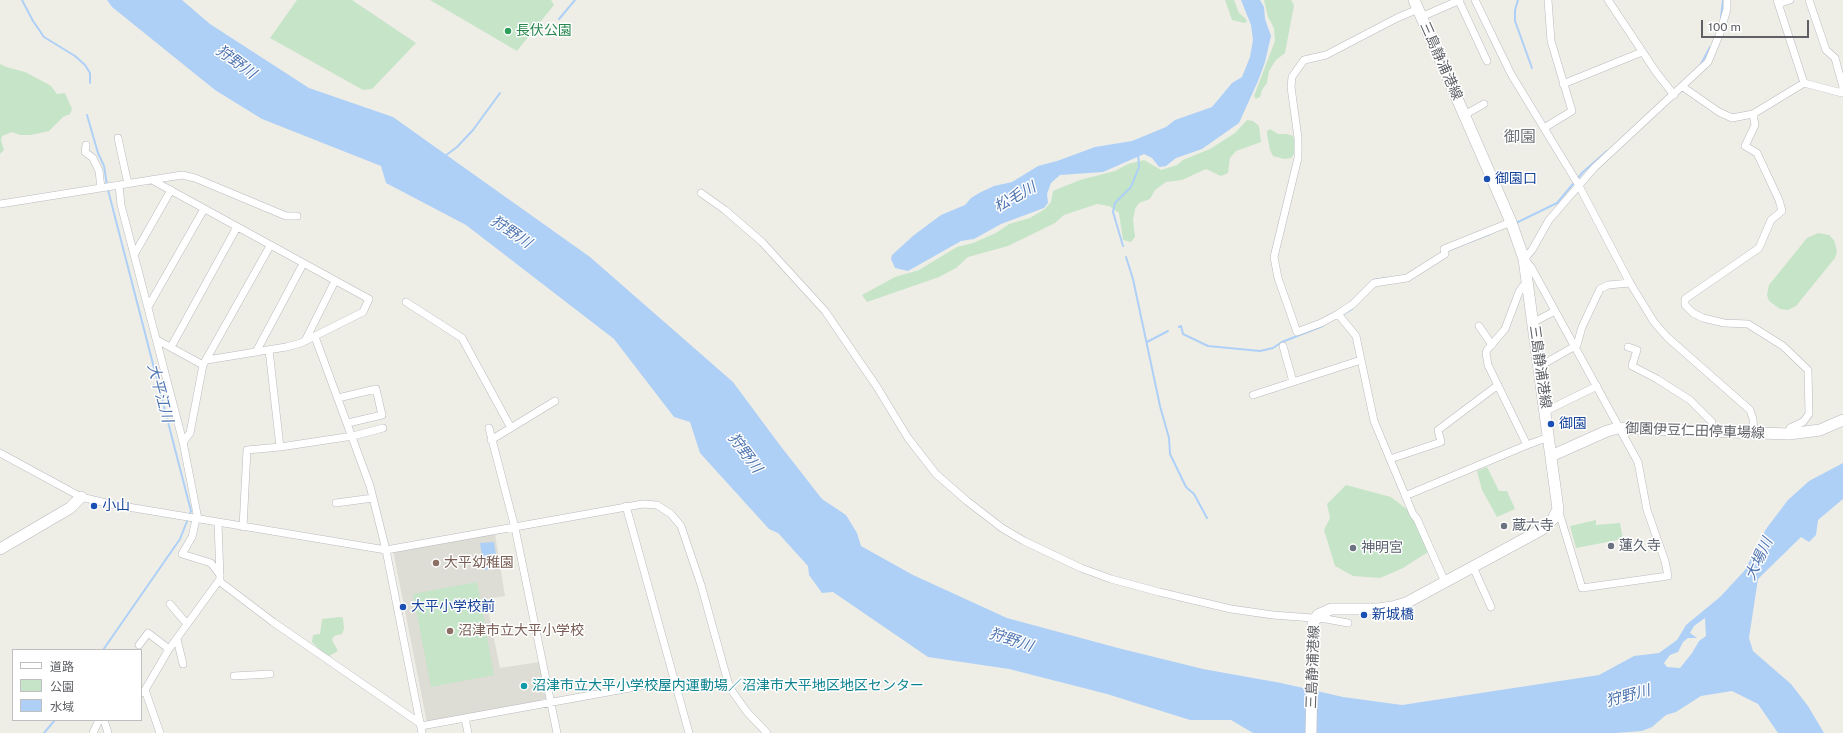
<!DOCTYPE html>
<meta charset="utf-8">
<style>
body{margin:0}
#map{position:relative;width:1843px;height:733px;overflow:hidden;background:#efeee6;font-family:"Public Sans","Noto Sans JP",sans-serif}
canvas{display:block}
.legend{position:absolute;left:12px;top:649px;width:130px;height:72px;box-sizing:border-box;background:#fff;border:1px solid #bfbfc1;margin:0;padding:5px 7px;list-style:none;font-size:12px;color:#5e6065}
.legend li{display:flex;align-items:center;gap:8px;height:20px}
.legend b{width:20px;border:1px solid #bfbfc1}
.scale{position:absolute;left:1701px;top:20px;width:108px;height:18px;box-sizing:border-box;border:2px solid #5e6065;border-top:0;padding-left:5px;font-size:12px;line-height:14px;white-space:nowrap;color:#5e6065;-webkit-text-stroke:3px #fff;paint-order:stroke}
</style>
<div id="map">
<canvas width="1843" height="733"></canvas>
<ul class="legend">
<li><b style="height:5px;background:#fff"></b>道路</li>
<li><b style="height:11px;background:#c5e4c8"></b>公園</li>
<li><b style="height:11px;background:#aed0f7"></b>水域</li>
</ul>
<div class="scale">100 m</div>
</div>
<script>
const g = document.querySelector('canvas').getContext('2d');
g.lineJoin = 'round';
function fill(path, color) { g.fillStyle = color; g.fill(path, 'evenodd'); }
const toPath = rows => new Path2D(rows.map(r => 'M' + r).join(''));
function trace(path, color, width, dash) { g.strokeStyle = color; g.lineWidth = width; g.lineCap = dash ? 'butt' : 'round'; g.setLineDash(dash || []); g.stroke(path); }
function drawText(font, color, halo, rows, align = 'center') {
  g.font = font + ' "Public Sans","Noto Sans JP",sans-serif'; g.lineWidth = 3; g.setLineDash([]); g.textBaseline = 'middle'; g.strokeStyle = halo; g.fillStyle = color; for (const [text, x, y, turn = 0] of rows) {
    g.save(); g.translate(x, y); g.rotate((+turn || 0) * Math.PI / 180); g.textAlign = isNaN(turn) ? turn : align; if (halo) g.strokeText(text, 0, 0); g.fillText(text, 0, 0); g.restore();
  }
}
const education = toPath([
 [495,534,505,596,486,599,500,668,539,662,547,701,427,723,393,550]
]);
const green = toPath([
 [297,0,352,0,416,43,372,89,363,90,270,38],
 [430,0,551,0,554,5,517,51],
 [1225,0,1234,0,1239,13,1246,19,1247,22,1244,23,1232,20],
 [1264,0,1291,0,1294,5,1285,53,1276,60,1269,71,1267,83,1262,90,1260,97,1256,99,1254,96,1275,41,1274,28,1268,17],
 [0,64,6,67,25,72,44,82,51,86,57,94,65,93,72,109,70,114,63,117,49,131,31,135,20,135,12,132,2,136,1,140,4,150,0,154],
 [1247,120,1253,121,1259,126,1261,142,1236,151,1230,158,1228,173,1221,176,1206,169,1182,180,1166,182,1155,190,1150,199,1139,203,1135,209,1133,220,1135,237,1131,242,1123,240,1119,213,1109,206,1097,204,1064,215,1055,223,1008,246,968,257,956,268,939,277,867,302,862,295,895,277,919,270,957,247,973,243,996,233,1009,224,1030,218,1045,209,1051,202,1053,191,1080,180,1115,171,1128,164,1144,160,1161,170,1177,165,1183,160,1210,149,1235,133],
 [1270,129,1278,134,1287,134,1293,136,1295,143,1294,154,1291,158,1284,159,1273,156,1270,150,1267,134,1267,131],
 [1818,233,1829,235,1834,240,1837,251,1835,258,1796,306,1788,310,1780,309,1769,301,1767,295,1769,285,1807,238],
 [1487,467,1499,491,1507,491,1515,509,1497,517,1482,490,1477,471],
 [1346,485,1391,497,1413,514,1428,552,1403,568,1380,578,1353,576,1335,566,1324,530,1330,518,1327,504],
 [1596,520,1596,525,1620,523,1623,539,1576,548,1570,526],
 [477,582,494,675,431,687,413,594],
 [340,617,343,618,344,629,342,634,334,636,332,640,338,651,329,656,324,654,312,642,313,635,320,634,322,619]
]);
const water = toPath([
 [107,0,182,0,210,24,309,88,393,117,590,257,733,382,779,444,822,499,846,515,857,533,861,546,913,575,1007,618,1118,648,1203,669,1281,683,1343,697,1402,705,1599,675,1634,656,1659,653,1677,640,1686,625,1720,597,1745,570,1766,529,1788,500,1809,481,1843,463,1843,499,1818,520,1816,535,1809,542,1801,537,1758,579,1749,638,1753,651,1791,684,1808,706,1824,733,1778,733,1758,704,1732,691,1701,696,1676,712,1666,715,1652,727,1642,731,1616,733,1253,733,1231,720,1190,720,1107,694,1009,669,928,657,833,592,822,593,809,575,808,566,778,533,769,529,700,453,690,422,674,417,614,339,466,225,386,183,381,166,262,119,215,90,112,7],
 [1705,618,1706,636,1699,641,1692,653,1680,668,1667,667,1664,663,1670,655,1678,652,1683,642,1688,638,1697,638,1690,633,1694,626],
 [1241,0,1260,0,1264,7,1265,19,1271,36,1265,62,1258,81,1239,123,1202,149,1176,158,1166,166,1159,167,1152,158,1144,154,1103,172,1060,175,1051,183,1047,194,1048,203,1044,208,1001,224,974,239,961,241,908,271,895,268,891,259,892,255,914,235,941,215,965,205,971,198,979,193,994,186,1012,182,1038,166,1057,161,1095,147,1132,141,1166,127,1175,120,1212,107,1232,83,1242,77,1250,57,1253,40,1251,25],
 [494,542,498,568,484,570,480,543]
]);
const stream = toPath([
 [22,0,33,21,44,37,75,56,85,65,90,73,90,83],
 [1518,0,1515,10,1515,21,1532,68],
 [1721,17,1723,0],
 [559,19,575,0],
 [1701,64,1710,47],
 [87,115,98,153,104,166,107,185],
 [445,156,457,147,473,130,500,93],
 [1516,223,1557,203,1583,172,1607,151],
 [1123,246,1113,212,1115,203,1131,187,1139,167,1138,153],
 [1449,250,1490,234],
 [1126,257,1133,279,1160,406,1169,438,1170,454,1186,487,1194,494,1207,518],
 [1373,280,1386,278],
 [1344,314,1352,309],
 [1179,327,1181,326,1183,334,1208,346,1260,351,1273,348,1282,342,1323,326],
 [1147,342,1168,331],
 [103,650,180,539,191,511,108,190],
 [44,733,55,720]
]);
const street = toPath([
 [1475,0,1511,74,1578,184,1630,283,1654,322,1667,337,1750,410,1753,419,1754,433],
 [1608,0,1656,72,1674,95],
 [1777,0,1804,83],
 [1459,1,1487,61],
 [1778,4,1790,0],
 [1418,9,1397,18,1326,55,1304,60,1292,77,1291,87,1298,138,1298,158,1274,257,1278,278,1297,332,1321,323,1338,314,1353,304,1374,283,1407,278,1445,254,1444,249,1511,222],
 [1421,17,1460,0],
 [1563,84,1642,52],
 [1683,87,1719,112,1732,118,1753,114,1804,83,1842,93,1843,87,1835,58,1826,50,1809,0],
 [1753,114,1755,125,1745,146,1757,153,1779,200,1782,211,1771,220,1759,248,1685,299,1685,305,1693,313,1703,318,1724,323,1748,324,1783,346,1808,370,1809,414,1803,422,1790,428,1789,434],
 [1464,115,1484,104],
 [1544,128,1572,111,1551,41,1548,0],
 [118,138,128,184],
 [86,145,85,152,93,158,99,171,101,188],
 [152,180,369,299,363,312,301,343,286,347,207,360],
 [119,185,121,205,183,442,198,519],
 [701,193,725,210,762,242,825,311,877,387,908,438,936,474,967,501,1002,528,1024,541,1081,568,1111,579,1159,592,1231,609,1273,615,1326,619,1348,623],
 [0,204,182,175,195,178,286,216,297,216],
 [134,255,171,190],
 [1528,283,1523,286,1519,292,1505,329,1487,350,1486,353,1488,365,1527,445,1549,437],
 [406,302,462,338,511,428],
 [148,307,204,209],
 [1338,314,1356,336,1374,421,1413,514,1417,519,1445,582],
 [1534,322,1555,311],
 [1479,326,1492,345],
 [315,337,370,486,386,550,422,733],
 [157,340,203,365],
 [305,341,335,281],
 [1283,346,1293,382],
 [171,347,237,227],
 [1628,347,1637,350,1632,366,1657,379,1690,400,1712,422,1713,431],
 [256,352,303,264],
 [1540,366,1577,345,1582,327,1600,289,1608,285,1630,283],
 [1253,395,1361,360],
 [338,398,376,389,382,415,348,423],
 [1546,411,1597,386],
 [489,428,515,528,557,733],
 [491,440,555,401],
 [183,442,190,433,203,365,270,246],
 [280,447,353,436,383,428],
 [0,453,81,497,110,504,386,550,643,504,657,505,671,514,681,526,701,585,728,682,732,691,747,712,767,733],
 [1390,459,1441,442,1438,430,1498,385],
 [1405,496,1527,445],
 [336,503,373,498],
 [626,506,689,733],
 [1558,509,1582,588,1668,576,1665,561,1647,510,1638,462,1531,267,1524,259,1532,250,1549,220,1595,167,1708,62,1720,33,1727,9,1727,0],
 [196,519,192,537,182,554,211,563,220,575],
 [243,527,247,450,280,447,269,350],
 [1473,567,1491,607],
 [219,581,273,622,421,724],
 [170,604,187,624],
 [177,639,183,664],
 [139,645,148,633,169,649],
 [234,676,270,674],
 [145,690,160,733],
 [141,693,145,690,169,649,220,579,218,522],
 [465,718,468,733],
 [104,720,108,733],
 [421,726,674,680],
 [93,733,99,720]
]);
const secondary = toPath([
 [1551,456,1607,431,1618,428,1789,434,1820,430,1843,420],
 [0,549,70,508,81,497],
 [1311,733,1313,623,1318,615,1331,609,1378,609,1392,607,1406,603,1541,530,1553,519,1558,509,1524,259,1511,222,1414,0]
]);
const markers = [
 [508,31,4,"#2e9e5b"],
 [1487,179,4,"#1a4fb4"],
 [1551,424,4,"#1a4fb4"],
 [94,506,4,"#1a4fb4"],
 [1504,526,4,"#6b7280"],
 [1611,546,4,"#6b7280"],
 [1353,548,4,"#6b7280"],
 [436,563,4,"#8d6e63"],
 [403,607,4,"#1a4fb4"],
 [1364,615,4,"#1a4fb4"],
 [450,631,4,"#8d6e63"],
 [524,686,4,"#0f9aa8"]
];
const leisureNames = [
 ["長伏公園",516,31]
];
const streetNames = [
 ["三島静浦港線",1441,61,66],
 ["三島静浦港線",1540,367,82],
 ["御園伊豆仁田停車場線",1695,431,2],
 ["三島静浦港線",1313,667,-88]
];
const transitNames = [
 ["御園口",1495,179],
 ["御園",1559,424],
 ["小山",102,506],
 ["大平小学校前",411,607],
 ["新城橋",1372,615]
];
const worshipNames = [
 ["蔵六寺",1512,526],
 ["蓮久寺",1619,546],
 ["神明宮",1361,548]
];
const educationNames = [
 ["大平幼稚園",444,563],
 ["沼津市立大平小学校",458,631]
];
const cultureNames = [
 ["沼津市立大平小学校屋内運動場／沼津市大平地区地区センター",532,686]
];
const waterNames = [
 ["狩野川",236,62,36],
 ["松毛川",1015,197,-29],
 ["狩野川",511,232,34],
 ["大平江川",160,393,75],
 ["狩野川",745,453,53],
 ["大場川",1759,559,-65],
 ["狩野川",1011,640,18],
 ["狩野川",1628,696,-15]
];
const quarterNames = [
 ["御園",1520,137]
];
fill(education, '#deddd5');
fill(green, '#c5e4c8');
fill(water, '#aed0f7');
trace(stream, '#aed0f7', 2);
trace(street, '#b8babf', 8);
trace(secondary, '#b8b9be', 12);
trace(street, '#fff', 7);
trace(secondary, '#fff', 11);
for (const [x, y, r, color] of markers) { const dot = new Path2D(); dot.arc(x, y, r, 0, 2 * Math.PI); g.fillStyle = color; g.fill(dot); trace(dot, '#fff', 1.5); }
drawText('14px', '#27864d', '#fff', leisureNames, 'left');
drawText('14px', '#5e6065', '#fff', streetNames);
drawText('14px', '#164399', '#fff', transitNames, 'left');
drawText('14px', '#5b616d', '#fff', worshipNames, 'left');
drawText('14px', '#785e54', '#fff', educationNames, 'left');
drawText('14px', '#0d838f', '#fff', cultureNames, 'left');
drawText('italic 15px', '#4f75b1', '#fff', waterNames);
drawText('16px', '#6f7277', '#fff', quarterNames);
</script>
